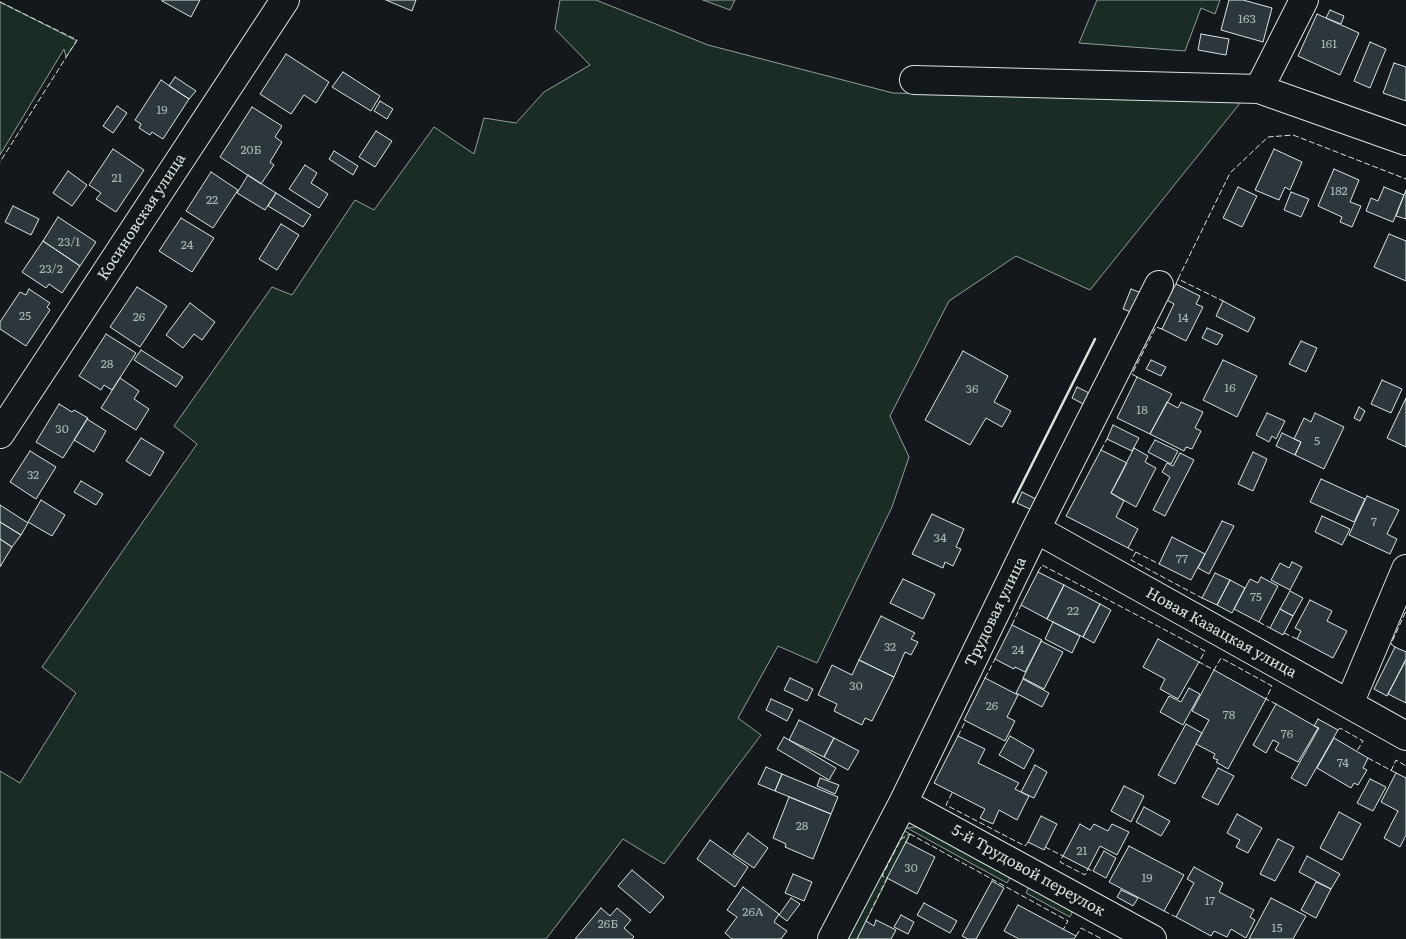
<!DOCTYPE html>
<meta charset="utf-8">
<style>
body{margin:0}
canvas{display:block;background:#14181c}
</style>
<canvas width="1406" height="939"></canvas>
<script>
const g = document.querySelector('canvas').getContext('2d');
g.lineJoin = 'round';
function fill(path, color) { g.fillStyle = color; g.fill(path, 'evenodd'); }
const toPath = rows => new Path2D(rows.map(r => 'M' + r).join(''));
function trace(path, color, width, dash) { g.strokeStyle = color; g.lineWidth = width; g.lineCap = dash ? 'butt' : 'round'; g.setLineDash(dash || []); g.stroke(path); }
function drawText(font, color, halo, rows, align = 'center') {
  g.font = font + ' Literata,serif'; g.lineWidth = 4; g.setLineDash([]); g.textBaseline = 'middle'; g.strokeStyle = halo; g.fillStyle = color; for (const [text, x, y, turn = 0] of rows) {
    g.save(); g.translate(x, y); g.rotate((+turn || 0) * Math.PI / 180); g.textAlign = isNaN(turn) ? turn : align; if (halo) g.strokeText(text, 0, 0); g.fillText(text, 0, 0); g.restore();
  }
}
const green = toPath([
 [560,0,596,0,708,45,893,93,1241,102,1090,290,1016,256,949,301,890,416,909,457,892,507,817,663,778,646,738,718,761,735,664,864,623,839,546,939,0,939,0,771,20,783,76,693,42,667,197,444,174,426,272,287,292,295,355,200,374,210,434,127,474,154,484,118,516,123,544,92,590,65,555,29,560,0],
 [703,0,735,0,730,10,703,0],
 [1097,0,1220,0,1215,14,1201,8,1185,51,1079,43,1097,0],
 [0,2,77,41,66,57,64,49,0,155,0,2],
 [923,826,1012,874,1007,883,907,828,923,826],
 [902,829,910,834,857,939,841,939,902,829],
 [1030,884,1074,908,1070,917,1026,893,1030,884]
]);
const building = toPath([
 [162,0,200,0,191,17,162,1,162,0],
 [386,0,416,0,412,11,386,0],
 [1229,0,1243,0,1272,8,1263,42,1221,30,1229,0],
 [1330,10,1344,16,1341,24,1326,18,1330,10],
 [1317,14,1359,33,1340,75,1298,56,1317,14],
 [1201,34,1229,39,1226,55,1198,50,1201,34],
 [1370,42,1386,49,1370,88,1354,81,1370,42],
 [286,54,329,82,316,103,304,95,291,114,260,94,286,54],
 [1394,63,1406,67,1406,101,1383,93,1394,63],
 [343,72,380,96,371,111,332,87,343,72],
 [175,77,196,91,189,99,169,86,175,77],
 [161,80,189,99,163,139,152,132,150,135,139,128,141,124,135,120,161,80],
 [380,101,393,109,387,119,374,111,380,101],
 [117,106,127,113,113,133,103,126,117,106],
 [252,107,282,126,275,137,282,142,270,162,274,165,261,184,220,157,252,107],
 [376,131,392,141,375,167,359,157,376,131],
 [113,149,144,170,116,212,96,199,101,193,89,185,113,149],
 [1274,149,1302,162,1290,190,1285,187,1279,200,1255,190,1274,149],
 [334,151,358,166,353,175,329,159,334,151],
 [305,165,317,173,311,183,328,194,319,208,289,189,305,165],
 [1334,169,1359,180,1350,202,1361,206,1352,227,1340,222,1342,217,1318,206,1334,169],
 [68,171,87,185,72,206,53,193,68,171],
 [211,172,238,190,213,228,186,211,211,172],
 [248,175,276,193,265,210,237,193,248,175],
 [1238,187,1257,196,1242,227,1223,218,1238,187],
 [1384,187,1404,195,1393,222,1366,211,1371,198,1378,201,1384,187],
 [1406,190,1406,219,1396,216,1406,190],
 [1291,192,1309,199,1301,217,1284,210,1291,192],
 [276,193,311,215,303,227,268,206,276,193],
 [13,206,39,219,31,235,5,222,13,206],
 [58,217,96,242,80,266,43,241,58,217],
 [181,218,214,238,192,272,159,251,181,218],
 [281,224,299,235,277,270,259,259,281,224],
 [1389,234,1406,241,1406,281,1374,267,1389,234],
 [43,241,80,266,62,293,49,284,46,288,22,272,43,241],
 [1176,284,1200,296,1196,304,1203,307,1186,341,1162,329,1174,304,1167,300,1176,284],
 [137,287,167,306,140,347,110,327,137,287],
 [29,289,50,303,47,307,50,310,26,346,0,329,0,322,20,292,26,295,29,289],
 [1131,289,1144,294,1136,314,1123,309,1131,289],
 [1223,301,1255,318,1248,332,1216,316,1223,301],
 [190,303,215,322,202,340,194,334,183,348,166,335,190,303],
 [1207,328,1223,335,1217,345,1202,338,1207,328],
 [106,334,136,353,112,390,104,385,101,390,79,376,106,334],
 [1301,341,1317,348,1306,372,1289,364,1301,341],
 [141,350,183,377,176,387,134,360,141,350],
 [963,351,1008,376,994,402,1011,411,1002,427,986,418,970,445,925,420,963,351],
 [1151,360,1166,367,1161,376,1146,369,1151,360],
 [1223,360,1257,376,1237,417,1203,400,1223,360],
 [1137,377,1172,394,1150,434,1117,418,1137,377],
 [120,378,139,391,134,399,149,409,136,430,101,408,120,378],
 [1382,380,1402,389,1391,413,1371,404,1382,380],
 [1077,387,1095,396,1089,407,1072,398,1077,387],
 [1406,398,1406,447,1387,438,1406,398],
 [1167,402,1178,408,1181,402,1203,412,1195,428,1201,431,1192,449,1186,447,1184,451,1150,434,1167,402],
 [59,404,72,412,74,410,88,418,63,458,36,442,59,404],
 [1359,407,1365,411,1360,421,1354,418,1359,407],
 [1267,413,1285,421,1276,439,1272,436,1269,442,1256,435,1267,413],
 [1315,413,1344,427,1324,469,1295,455,1301,442,1294,439,1304,418,1311,422,1315,413],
 [87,419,106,431,94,452,74,440,87,419],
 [1113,425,1139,438,1132,451,1107,439,1113,425],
 [1282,433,1301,442,1295,455,1276,446,1282,433],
 [141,438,164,452,150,476,126,461,141,438],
 [1155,440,1178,451,1171,464,1148,452,1155,440],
 [1134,448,1148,456,1145,462,1156,468,1136,507,1111,493,1134,448],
 [1101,450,1127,463,1111,493,1124,501,1116,517,1138,529,1128,548,1066,516,1101,450],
 [30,451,56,467,36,499,10,482,30,451],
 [1253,452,1267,459,1253,491,1238,484,1253,452],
 [1180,453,1194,460,1165,516,1153,510,1170,477,1162,472,1167,463,1173,466,1180,453],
 [1321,479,1365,499,1354,522,1310,502,1321,479],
 [81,481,103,494,96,505,74,492,81,481],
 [1022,492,1040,501,1034,511,1017,503,1022,492],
 [1367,496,1399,510,1387,534,1397,539,1390,554,1349,535,1367,496],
 [41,500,65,515,52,536,28,522,41,500],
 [0,505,28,523,21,535,0,522,0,505],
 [932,514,964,529,956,547,961,549,953,566,945,562,943,568,912,554,932,514],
 [1322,516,1350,529,1342,545,1315,532,1322,516],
 [1222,521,1234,526,1209,574,1198,568,1222,521],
 [0,522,21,535,12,547,0,539,0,522],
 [1172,537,1205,554,1191,580,1159,564,1172,537],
 [0,539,12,547,0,567,0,539],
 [1292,562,1302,567,1290,590,1271,580,1280,563,1289,568,1292,562],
 [1038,572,1064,585,1047,619,1021,605,1038,572],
 [1215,573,1230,580,1217,605,1202,598,1215,573],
 [1261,577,1278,586,1259,622,1234,609,1250,579,1258,583,1261,577],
 [903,579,935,594,923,619,890,603,903,579],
 [1230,580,1245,588,1232,613,1217,605,1230,580],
 [1064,585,1100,604,1083,637,1047,619,1064,585],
 [1290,591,1303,598,1293,616,1280,609,1290,591],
 [1310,600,1332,611,1327,621,1347,631,1333,658,1297,639,1301,631,1295,628,1310,600],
 [1100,604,1111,610,1094,643,1083,637,1100,604],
 [1280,609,1293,616,1283,635,1270,628,1280,609],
 [881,616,915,633,911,639,918,642,911,655,905,652,894,677,859,660,881,616],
 [1053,622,1080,636,1072,653,1045,639,1053,622],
 [1012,625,1042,640,1025,672,1015,667,1014,669,995,659,1012,625],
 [1158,639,1199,662,1178,699,1160,689,1165,679,1143,667,1158,639],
 [1041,641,1063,652,1044,689,1023,678,1041,641],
 [1395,647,1406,652,1406,659,1387,696,1374,689,1395,647],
 [859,660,894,677,872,721,865,718,862,725,834,711,837,704,818,695,832,665,852,675,859,660],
 [1406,660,1406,703,1388,694,1406,660],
 [1214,670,1266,699,1228,769,1216,762,1218,760,1213,758,1215,754,1196,744,1209,720,1192,711,1214,670],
 [790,678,813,689,807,701,784,690,790,678],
 [985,678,1018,695,1007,717,1015,721,1005,741,964,720,985,678],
 [1023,679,1049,693,1042,707,1016,693,1023,679],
 [1189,688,1200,694,1183,725,1160,712,1169,696,1181,702,1189,688],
 [771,699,793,709,787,721,766,710,771,699],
 [1276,704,1318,728,1298,762,1275,750,1279,743,1273,740,1266,753,1253,745,1276,704],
 [1318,719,1338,730,1306,786,1291,778,1319,728,1314,726,1318,719],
 [799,720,834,738,824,757,789,740,799,720],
 [1186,724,1202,733,1175,784,1158,775,1186,724],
 [958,736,985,749,978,763,1019,783,1015,789,1029,796,1017,820,999,810,993,824,980,818,985,809,934,783,958,736],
 [1010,736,1034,750,1024,769,999,755,1010,736],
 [784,737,836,768,829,780,777,749,784,737],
 [834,738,859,751,848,770,824,757,834,738],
 [1334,738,1368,758,1363,768,1367,770,1358,785,1354,783,1351,788,1317,768,1334,738],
 [1035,765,1047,772,1034,798,1021,792,1035,765],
 [766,767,782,774,775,791,758,784,766,767],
 [1218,768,1234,776,1218,805,1202,797,1218,768],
 [1396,773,1406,778,1406,835,1400,847,1384,838,1398,811,1381,802,1396,773],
 [782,774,838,797,831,814,775,791,782,774],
 [820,778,839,785,835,794,817,786,820,778],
 [1370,779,1386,787,1373,811,1357,803,1370,779],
 [1124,786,1144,796,1131,822,1111,811,1124,786],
 [789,797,831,814,813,859,785,847,786,844,773,838,789,797],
 [1144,807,1170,821,1161,836,1136,822,1144,807],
 [1339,812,1361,824,1342,860,1320,848,1339,812],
 [1237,814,1262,828,1248,853,1236,847,1240,840,1227,833,1237,814],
 [1041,816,1057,824,1044,850,1028,842,1041,816],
 [1080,824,1090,830,1094,824,1108,831,1112,824,1129,832,1117,855,1100,846,1088,869,1063,856,1080,824],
 [748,833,768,848,754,868,733,854,748,833],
 [1278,839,1294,847,1275,881,1260,874,1278,839],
 [710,840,748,867,735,887,697,859,710,840],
 [906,842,935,857,917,894,887,878,906,842],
 [1129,846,1184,875,1164,911,1109,882,1129,846],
 [1104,851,1116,858,1106,878,1093,871,1104,851],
 [1307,856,1340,874,1331,889,1299,872,1307,856],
 [1194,867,1223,883,1219,892,1254,910,1250,917,1255,920,1246,938,1231,929,1227,937,1214,931,1211,936,1176,917,1194,883,1187,879,1194,867],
 [632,870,664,897,650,913,618,886,632,870],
 [793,874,812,882,804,901,785,893,793,874],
 [992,881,1004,888,976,939,968,939,962,936,992,881],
 [1316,882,1331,889,1316,918,1301,910,1316,882],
 [743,887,779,914,774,922,787,931,781,939,732,939,725,933,737,917,727,910,743,887],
 [1121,890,1138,898,1133,906,1117,897,1121,890],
 [791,898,800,904,787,921,779,915,791,898],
 [1271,898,1306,916,1293,939,1249,939,1271,898],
 [924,903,957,921,950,933,917,915,924,903],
 [1018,905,1076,936,1074,939,1019,939,1004,931,1018,905],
 [601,908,610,916,617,908,631,920,624,928,634,937,632,939,575,939,601,908],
 [901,915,914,922,908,934,894,927,901,915],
 [876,920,896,930,891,939,857,939,866,921,874,926,876,920]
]);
const minor = toPath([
 [914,80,1259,89,1406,141],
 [1259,89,1304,0],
 [0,434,285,0],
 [1036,529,1406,736],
 [1349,704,1406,569],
 [903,803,1152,939],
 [832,939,903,803,1036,529,1159,285]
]);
const fence = toPath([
 [0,2,77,40,0,162],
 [1178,279,1230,173,1268,137,1293,135,1406,179],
 [1176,284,1178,279,1223,301],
 [1137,377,1132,374,1156,327,1162,329],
 [1101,450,1107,439],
 [1128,548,1159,564],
 [1136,552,1131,560,1202,598],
 [1038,572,1042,565,1205,651,1199,662,1214,670,1221,658,1272,686,1266,699,1276,704],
 [1259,622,1270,628],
 [1012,625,1021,605],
 [1284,633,1297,639],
 [1395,647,1391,644,1406,611],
 [985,678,995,659],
 [1338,730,1340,728,1363,741,1357,751],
 [958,736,966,720],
 [1368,758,1396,773],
 [1391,771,1396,760,1406,766],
 [952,793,946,805,1025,846,1028,842],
 [906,842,910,834,1068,921,1063,930],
 [1045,847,1063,856,1060,862,1085,875,1088,869,1093,871],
 [1164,911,1176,917],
 [866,921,887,878,882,876,901,839,910,834],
 [1076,936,1081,928,1102,939]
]);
const wall = toPath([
 [1013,502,1095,339]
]);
const numberNames = [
 ["163",1247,19],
 ["161",1329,44],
 ["19",162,110],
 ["20Б",251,150],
 ["21",117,178],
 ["182",1339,191],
 ["22",212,200],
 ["23/1",69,242],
 ["24",187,245],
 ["23/2",51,269],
 ["25",25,316],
 ["26",139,317],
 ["14",1183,318],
 ["28",107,364],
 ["16",1230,388],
 ["36",972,389],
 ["18",1142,410],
 ["30",62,429],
 ["5",1317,441],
 ["32",33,475],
 ["7",1374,522],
 ["34",940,538],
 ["77",1182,559],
 ["75",1256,597],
 ["22",1073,611],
 ["32",890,647],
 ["24",1018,650],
 ["30",856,686],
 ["26",992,706],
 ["78",1229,715],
 ["76",1287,734],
 ["74",1343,763],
 ["28",802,826],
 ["21",1082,851],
 ["30",911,868],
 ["19",1147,878],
 ["17",1210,901],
 ["26А",753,912],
 ["26Б",608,924],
 ["15",1277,928]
];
const streetNames = [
 ["Косиновская улица",142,217,-57],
 ["Трудовая улица",996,612,-64],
 ["Новая Казацкая улица",1221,633,29],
 ["5-й Трудовой переулок",1028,871,29]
];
fill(green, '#1a2d24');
trace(green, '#939e99', 1);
fill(building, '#2c363c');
trace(building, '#d8e6dc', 1);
trace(minor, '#d8e6dc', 30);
trace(minor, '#14181c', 28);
trace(fence, '#d8e6dc', 1, [6, 2.5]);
trace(wall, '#d8e6dc', 2.5);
drawText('12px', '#adbab4', null, numberNames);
drawText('15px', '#d8e6dc', '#14181c', streetNames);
</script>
